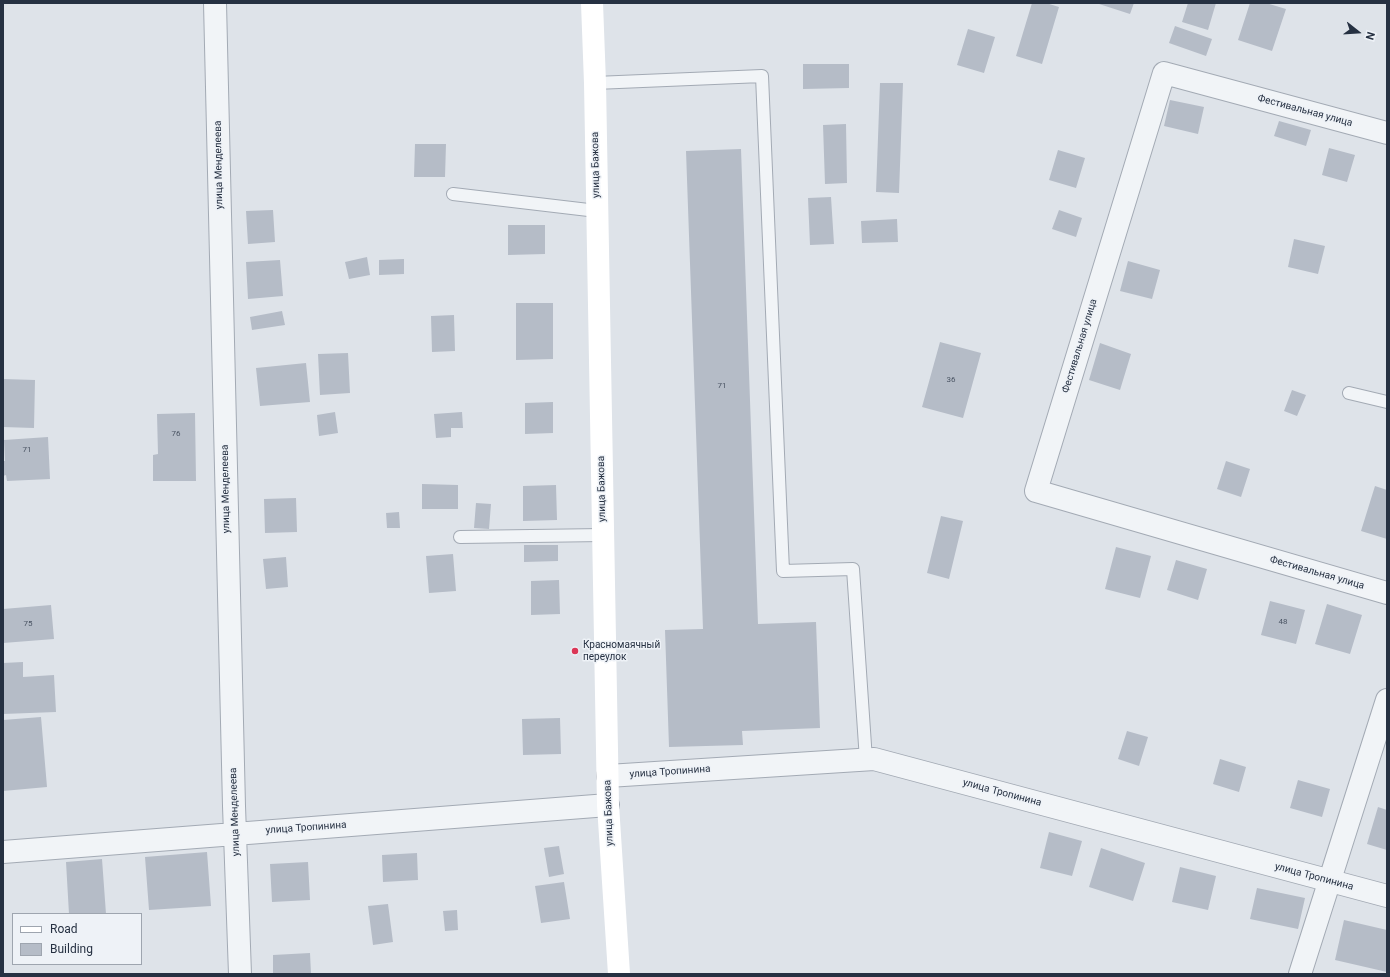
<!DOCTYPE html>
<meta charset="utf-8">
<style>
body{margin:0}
#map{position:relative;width:1390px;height:977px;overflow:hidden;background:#dee3e9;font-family:Roboto,sans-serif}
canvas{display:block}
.frame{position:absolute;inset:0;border:4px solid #263142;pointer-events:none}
.legend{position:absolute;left:12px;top:913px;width:130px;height:52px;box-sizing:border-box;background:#eef2f7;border:1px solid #9ea5af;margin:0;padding:5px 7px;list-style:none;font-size:12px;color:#263142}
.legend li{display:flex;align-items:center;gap:8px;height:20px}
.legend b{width:20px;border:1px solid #9ea5af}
.north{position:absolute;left:1338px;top:12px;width:40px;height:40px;-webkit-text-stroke:3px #eef2f7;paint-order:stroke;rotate:107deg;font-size:11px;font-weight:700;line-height:16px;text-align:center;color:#263142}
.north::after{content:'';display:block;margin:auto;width:14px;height:18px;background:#263142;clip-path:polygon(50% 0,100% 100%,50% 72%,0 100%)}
</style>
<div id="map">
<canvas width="1390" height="977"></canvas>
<div class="frame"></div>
<ul class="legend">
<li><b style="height:5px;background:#fff"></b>Road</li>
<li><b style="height:11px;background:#b5bcc7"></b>Building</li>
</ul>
<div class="north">N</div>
</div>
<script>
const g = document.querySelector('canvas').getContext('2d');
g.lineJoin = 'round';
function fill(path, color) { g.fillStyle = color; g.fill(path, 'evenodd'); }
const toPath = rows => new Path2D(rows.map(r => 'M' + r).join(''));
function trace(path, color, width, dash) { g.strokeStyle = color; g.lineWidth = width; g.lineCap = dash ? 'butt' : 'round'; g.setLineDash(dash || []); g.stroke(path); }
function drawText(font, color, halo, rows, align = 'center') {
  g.font = font + ' Roboto,sans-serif'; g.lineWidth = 3; g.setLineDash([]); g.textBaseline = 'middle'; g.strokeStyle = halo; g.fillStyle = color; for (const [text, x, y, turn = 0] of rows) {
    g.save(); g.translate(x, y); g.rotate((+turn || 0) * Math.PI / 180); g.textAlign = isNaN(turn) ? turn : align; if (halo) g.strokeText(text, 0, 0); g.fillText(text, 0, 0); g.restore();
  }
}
const building = toPath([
 [1032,3,1046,3,1059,7,1042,64,1016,56],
 [1096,3,1134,3,1130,14],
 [1188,3,1216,3,1208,30,1182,22],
 [1250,3,1266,3,1286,9,1272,51,1238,40],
 [1175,26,1212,39,1206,56,1169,43],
 [968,29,995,37,984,73,957,65],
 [803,64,849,64,849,88,803,89],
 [880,83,903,83,899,193,876,192],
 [1170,100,1204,107,1198,134,1164,126],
 [1279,121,1311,130,1306,146,1274,136],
 [846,124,847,183,825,184,823,125],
 [415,144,446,144,445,177,414,177],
 [1329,148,1355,155,1347,182,1322,175],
 [741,149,758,624,816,622,820,728,742,731,743,745,669,747,665,630,703,629,686,151],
 [1058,150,1085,158,1076,188,1049,180],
 [831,197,834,244,810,245,808,198],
 [273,210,275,242,248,244,246,211],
 [1059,210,1082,218,1076,237,1052,229],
 [897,219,898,242,862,243,861,221],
 [508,225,545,225,545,254,508,255],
 [1294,239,1325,246,1318,274,1288,267],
 [367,257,370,275,349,279,345,262],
 [404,259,404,274,379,275,379,260],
 [280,260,283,296,248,299,246,262],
 [1128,261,1160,270,1152,299,1120,291],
 [516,303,553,303,553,359,516,360],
 [282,311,285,325,252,330,250,317],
 [454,315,455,351,432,352,431,316],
 [940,342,981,353,963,418,922,407],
 [1100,343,1131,354,1120,390,1089,380],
 [348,353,350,393,320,395,318,354],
 [306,363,310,402,260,406,256,368],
 [3,379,35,380,34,428,3,427],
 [1292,390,1306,395,1297,416,1284,411],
 [553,402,553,433,525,434,525,403],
 [335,412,338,433,319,436,317,415],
 [462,412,463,428,451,428,451,437,436,438,434,414],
 [195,413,196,481,153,481,153,455,158,454,157,414],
 [48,437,50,479,7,481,6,475,3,476,3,461,5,461,4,440],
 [1226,461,1250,469,1241,497,1217,489],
 [422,484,458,485,458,509,422,509],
 [556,485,557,520,523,521,523,486],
 [1375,486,1387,490,1387,539,1361,531],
 [296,498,297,532,265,533,264,499],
 [476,503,491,504,489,529,474,528],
 [399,512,400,528,387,528,386,513],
 [941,516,963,521,949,579,927,573],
 [524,545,558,545,558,561,524,562],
 [1116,547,1151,556,1140,598,1105,589],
 [453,554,456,591,429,593,426,556],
 [286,557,288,587,266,589,263,559],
 [1176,560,1207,569,1198,600,1167,590],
 [559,580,560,614,531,615,531,581],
 [1270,601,1305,610,1296,644,1261,635],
 [1327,604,1362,615,1350,654,1315,644],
 [51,605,54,639,3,643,3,609],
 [23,662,23,677,54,675,56,712,3,714,3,663],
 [41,717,47,787,3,791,3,720],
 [560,718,561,754,523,755,522,719],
 [1127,731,1148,737,1139,766,1118,759],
 [1220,759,1246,767,1239,792,1213,784],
 [1298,780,1330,789,1322,817,1290,808],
 [1378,807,1387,810,1387,850,1367,844],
 [1049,832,1082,841,1072,876,1040,868],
 [559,846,564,874,549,877,544,848],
 [1101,848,1145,863,1133,901,1089,887],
 [207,852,211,906,149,910,145,857],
 [417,853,418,880,383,882,382,855],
 [102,859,106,914,69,914,66,862],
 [308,862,310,900,272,902,270,864],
 [1180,867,1216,876,1208,910,1172,902],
 [564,882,570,919,541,923,535,886],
 [1257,888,1305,898,1298,929,1250,919],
 [388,904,393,942,373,945,368,906],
 [457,910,458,930,445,931,443,911],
 [1344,920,1387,930,1387,972,1335,960],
 [310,953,311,974,273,974,273,955]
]);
const service = toPath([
 [595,83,762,76,783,571,853,569,866,760],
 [453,194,597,211],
 [1349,393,1387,402],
 [460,537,603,535]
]);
const minor = toPath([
 [215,3,234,806,240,974],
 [1387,133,1164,73,1036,491,1387,593],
 [608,776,874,759,1387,896],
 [3,852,608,805],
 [1300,974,1387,700]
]);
const secondary = toPath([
 [592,3,595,83,608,805,619,974]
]);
const markers = [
 [575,651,4,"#db3656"]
];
const numberNames = [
 ["36",951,380],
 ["71",722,386],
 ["76",176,434],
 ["71",27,450],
 ["48",1283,622],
 ["75",28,624]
];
const streetNames = [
 ["Фестивальная улица",1305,111,15],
 ["улица Менделеева",219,165,-91],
 ["улица Бажова",596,165,-91],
 ["Фестивальная улица",1080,346,-73],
 ["улица Менделеева",226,489,-91],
 ["улица Бажова",602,489,-91],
 ["Фестивальная улица",1317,573,16],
 ["улица Тропинина",670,772,-4],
 ["улица Тропинина",1002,793,15],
 ["улица Менделеева",235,812,-92],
 ["улица Бажова",609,813,-92],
 ["улица Тропинина",306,828,-4],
 ["улица Тропинина",1314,877,15]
];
const poiNames = [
 ["Красномаячный",583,645],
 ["переулок",583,657]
];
fill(building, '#b5bcc7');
trace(service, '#a3aab4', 14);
trace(minor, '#a3aab4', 24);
trace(service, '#f1f4f7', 12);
trace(minor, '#f1f4f7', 22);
trace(secondary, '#fff', 22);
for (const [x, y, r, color] of markers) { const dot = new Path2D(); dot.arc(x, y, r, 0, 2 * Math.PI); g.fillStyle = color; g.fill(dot); trace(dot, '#eef2f7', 1.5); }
drawText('8px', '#4a5463', null, numberNames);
drawText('10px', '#263142', '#eef2f7', streetNames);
drawText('10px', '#263142', '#eef2f7', poiNames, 'left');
</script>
